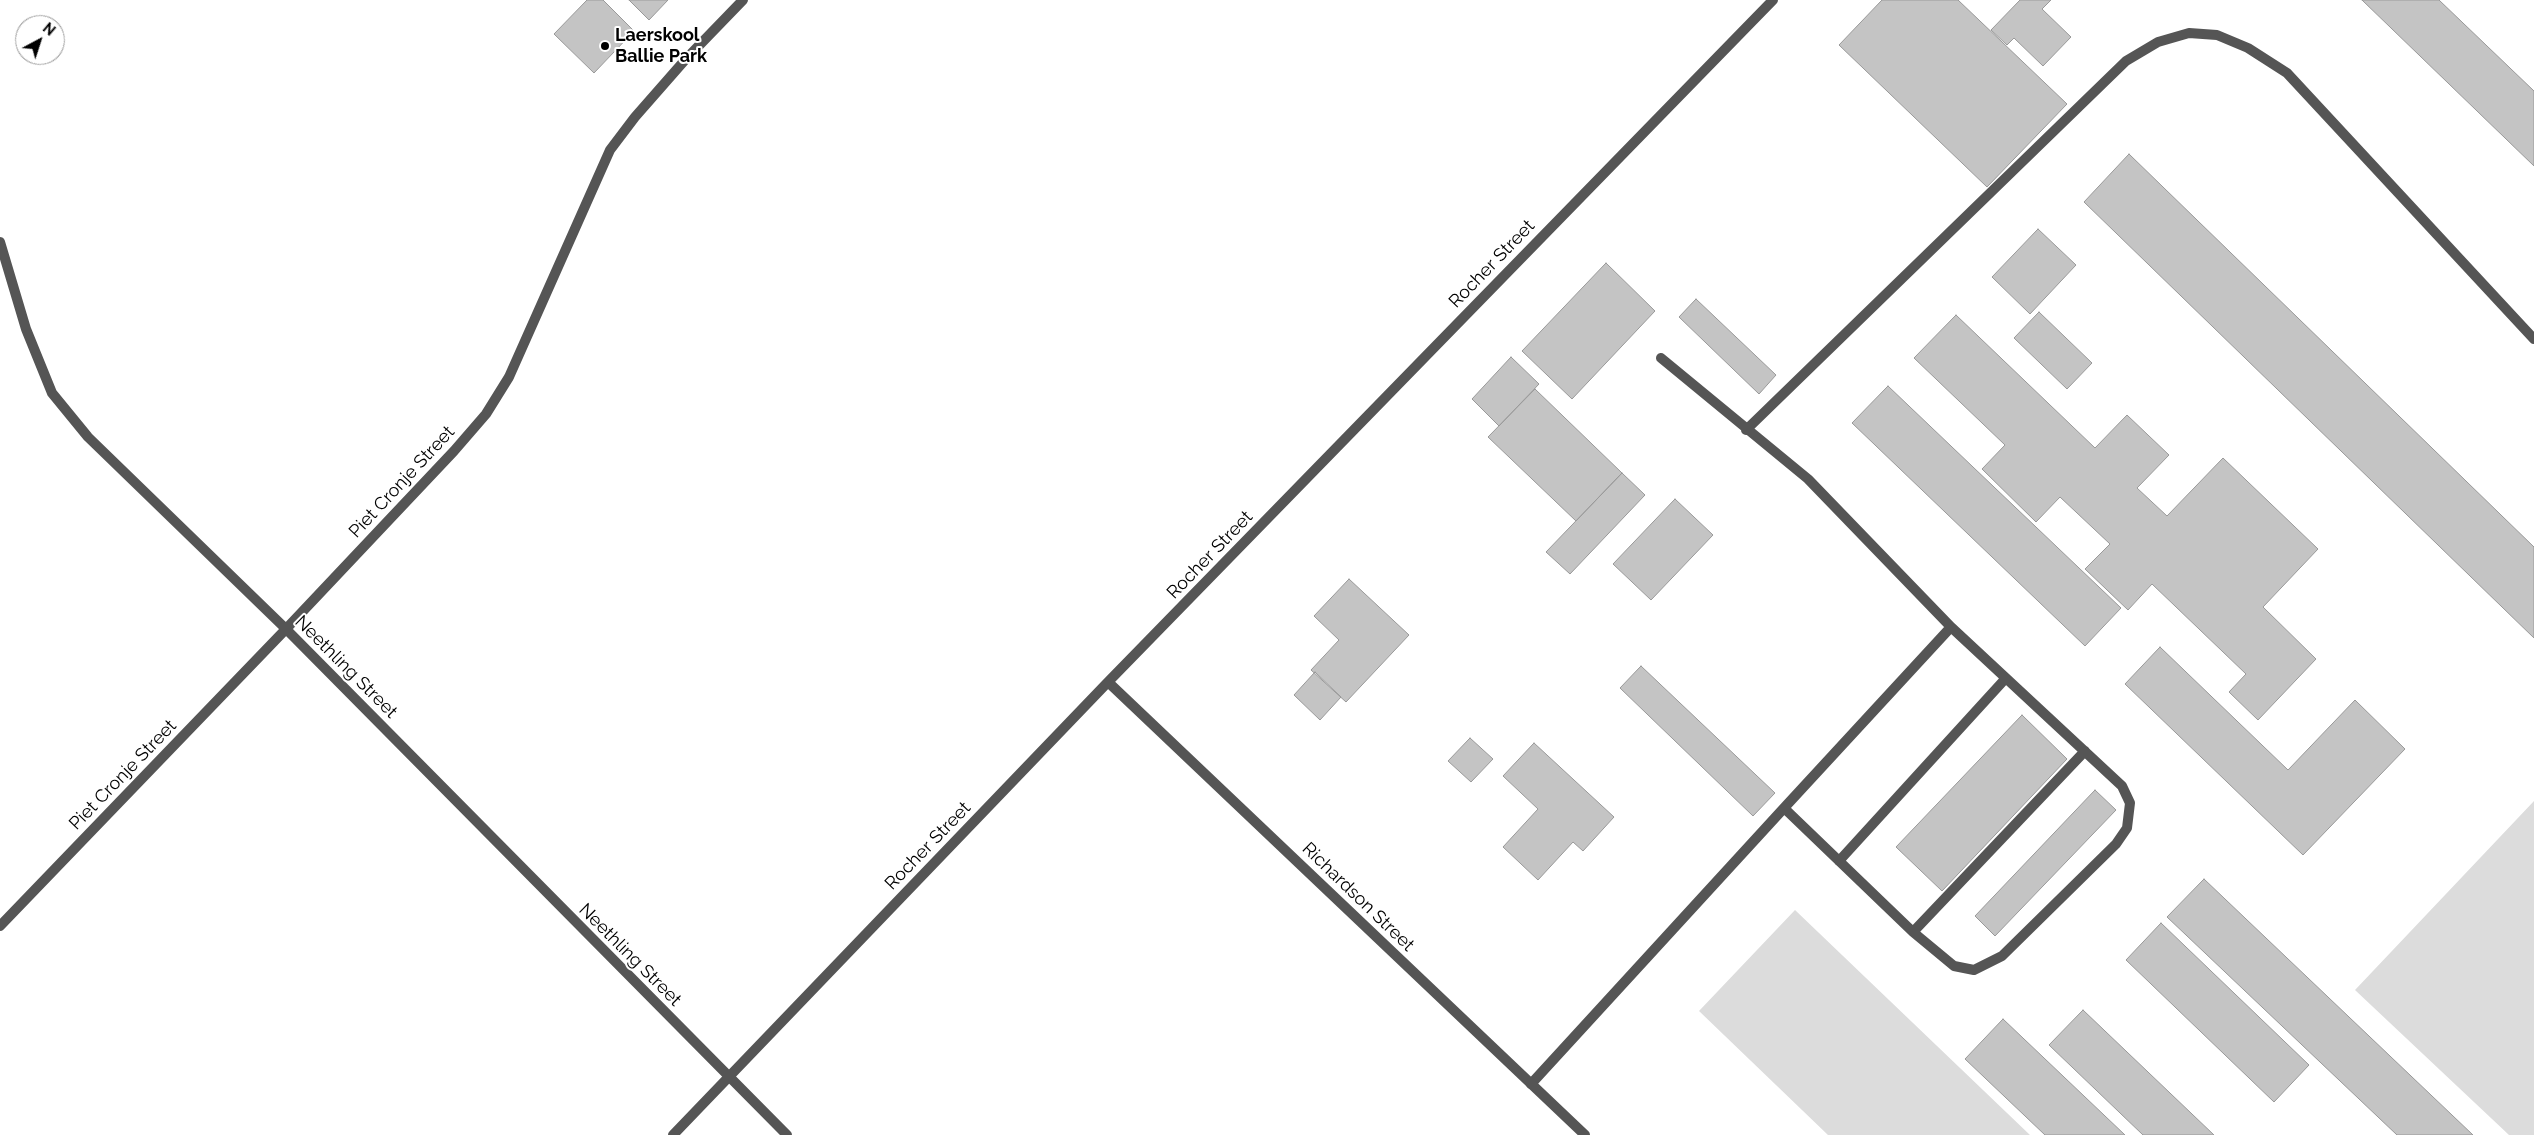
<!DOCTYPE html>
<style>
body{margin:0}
#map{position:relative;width:2534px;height:1135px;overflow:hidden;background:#fff;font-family:Raleway,sans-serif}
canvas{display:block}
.north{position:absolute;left:15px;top:15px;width:50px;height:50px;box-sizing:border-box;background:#fff;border:1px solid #999;border-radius:50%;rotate:40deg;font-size:14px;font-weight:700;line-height:20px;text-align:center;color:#000}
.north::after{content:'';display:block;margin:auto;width:18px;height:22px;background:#000;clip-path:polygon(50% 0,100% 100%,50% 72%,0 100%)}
</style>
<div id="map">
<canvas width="2534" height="1135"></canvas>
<div class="north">N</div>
</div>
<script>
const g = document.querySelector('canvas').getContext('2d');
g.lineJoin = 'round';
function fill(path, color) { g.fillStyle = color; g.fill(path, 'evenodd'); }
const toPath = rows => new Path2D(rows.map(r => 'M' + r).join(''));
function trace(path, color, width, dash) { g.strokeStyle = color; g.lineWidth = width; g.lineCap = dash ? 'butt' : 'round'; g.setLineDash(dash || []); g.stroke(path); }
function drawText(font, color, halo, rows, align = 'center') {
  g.font = font + ' Raleway,sans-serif'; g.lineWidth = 4; g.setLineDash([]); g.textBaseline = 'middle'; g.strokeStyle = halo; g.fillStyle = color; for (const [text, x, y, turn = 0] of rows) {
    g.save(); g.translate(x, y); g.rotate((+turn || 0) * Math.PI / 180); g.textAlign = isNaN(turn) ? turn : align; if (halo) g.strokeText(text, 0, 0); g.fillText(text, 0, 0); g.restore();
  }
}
const green = toPath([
 [2534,801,2534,1135,2509,1135,2355,990],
 [1795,910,2030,1135,1828,1135,1699,1011]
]);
const building = toPath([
 [587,0,603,0,634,31,594,73,554,34,587,0],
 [629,0,668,0,649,20,629,0],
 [1882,0,1958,0,2067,104,1987,187,1839,45,1882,0],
 [2020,0,2051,0,2042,9,2071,37,2043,66,2014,38,2007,45,1991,30,2020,0],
 [2362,0,2439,0,2534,91,2534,166,2362,0],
 [2129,154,2534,547,2534,638,2084,202,2129,154],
 [2038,229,2076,265,2030,314,1992,277,2038,229],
 [1606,263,1655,311,1572,399,1522,351,1606,263],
 [1696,299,1776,375,1759,394,1679,317,1696,299],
 [2039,312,2092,363,2067,389,2014,338,2039,312],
 [1956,315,2095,448,2127,415,2169,455,2137,488,2167,516,2223,458,2318,549,2263,607,2316,659,2258,720,2229,692,2246,674,2152,584,2128,610,2085,569,2110,544,2060,497,2036,522,1982,469,2005,445,1914,358,1956,315],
 [1511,357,1539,384,1499,426,1472,399,1511,357],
 [1888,386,2121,608,2085,646,1852,423,1888,386],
 [1535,389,1622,473,1576,521,1488,437,1535,389],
 [1622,473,1645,495,1570,574,1546,552,1622,473],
 [1675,499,1713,535,1651,600,1613,564,1675,499],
 [1349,579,1409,635,1346,702,1311,670,1339,640,1314,616,1349,579],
 [2160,647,2288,770,2355,700,2405,749,2303,855,2125,684,2160,647],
 [1641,666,1775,793,1753,816,1620,688,1641,666],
 [1315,672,1341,697,1320,720,1294,695,1315,672],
 [2022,715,2067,759,1942,891,1896,847,2022,715],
 [1470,738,1493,759,1471,782,1448,761,1470,738],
 [1534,743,1614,817,1583,851,1573,842,1538,880,1503,847,1538,809,1503,776,1534,743],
 [2095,790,2116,810,1995,936,1975,916,2095,790],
 [2204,879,2473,1135,2397,1135,2167,917,2204,879],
 [2161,923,2309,1065,2274,1102,2126,960,2161,923],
 [2083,1010,2214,1135,2143,1135,2049,1045,2083,1010],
 [2003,1019,2125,1135,2045,1135,1965,1059,2003,1019]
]);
const lane = toPath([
 [1661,358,1808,479,1951,627],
 [1746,430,2126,61,2158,42,2189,33,2217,35,2248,48,2287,73,2534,339],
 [1839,861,2006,678],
 [1913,932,2085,751],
 [1531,1084,1784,808,1951,627,2122,786,2130,803,2127,828,2116,844,2002,956,1974,970,1954,966,1913,932,1784,808]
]);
const street = toPath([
 [0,242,26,329,52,393,88,437,286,629,787,1135],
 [1108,682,1585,1135],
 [0,926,286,629,454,451,486,414,509,377,610,150,635,117,685,60,743,0],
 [673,1135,1108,682,1773,0]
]);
const markers = [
 [605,46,5,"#000"]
];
const poiNames = [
 ["Laerskool",615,36],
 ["Ballie Park",615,57]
];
const streetNames = [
 ["Rocher Street",1492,264,-46],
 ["Piet Cronje Street",402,482,-47],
 ["Rocher Street",1210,555,-46],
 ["Neethling Street",346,667,45],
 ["Piet Cronje Street",123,775,-46],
 ["Rocher Street",928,846,-46],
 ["Richardson Street",1358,897,44],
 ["Neethling Street",630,955,45]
];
fill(green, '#dcdcdc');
fill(building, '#c4c4c4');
trace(building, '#999', 1);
trace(lane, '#555', 10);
trace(street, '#555', 10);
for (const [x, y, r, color] of markers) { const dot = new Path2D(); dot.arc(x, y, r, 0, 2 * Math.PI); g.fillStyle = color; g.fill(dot); trace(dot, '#fff', 2); }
drawText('bold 18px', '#000', '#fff', poiNames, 'left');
drawText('18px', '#000', '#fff', streetNames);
</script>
